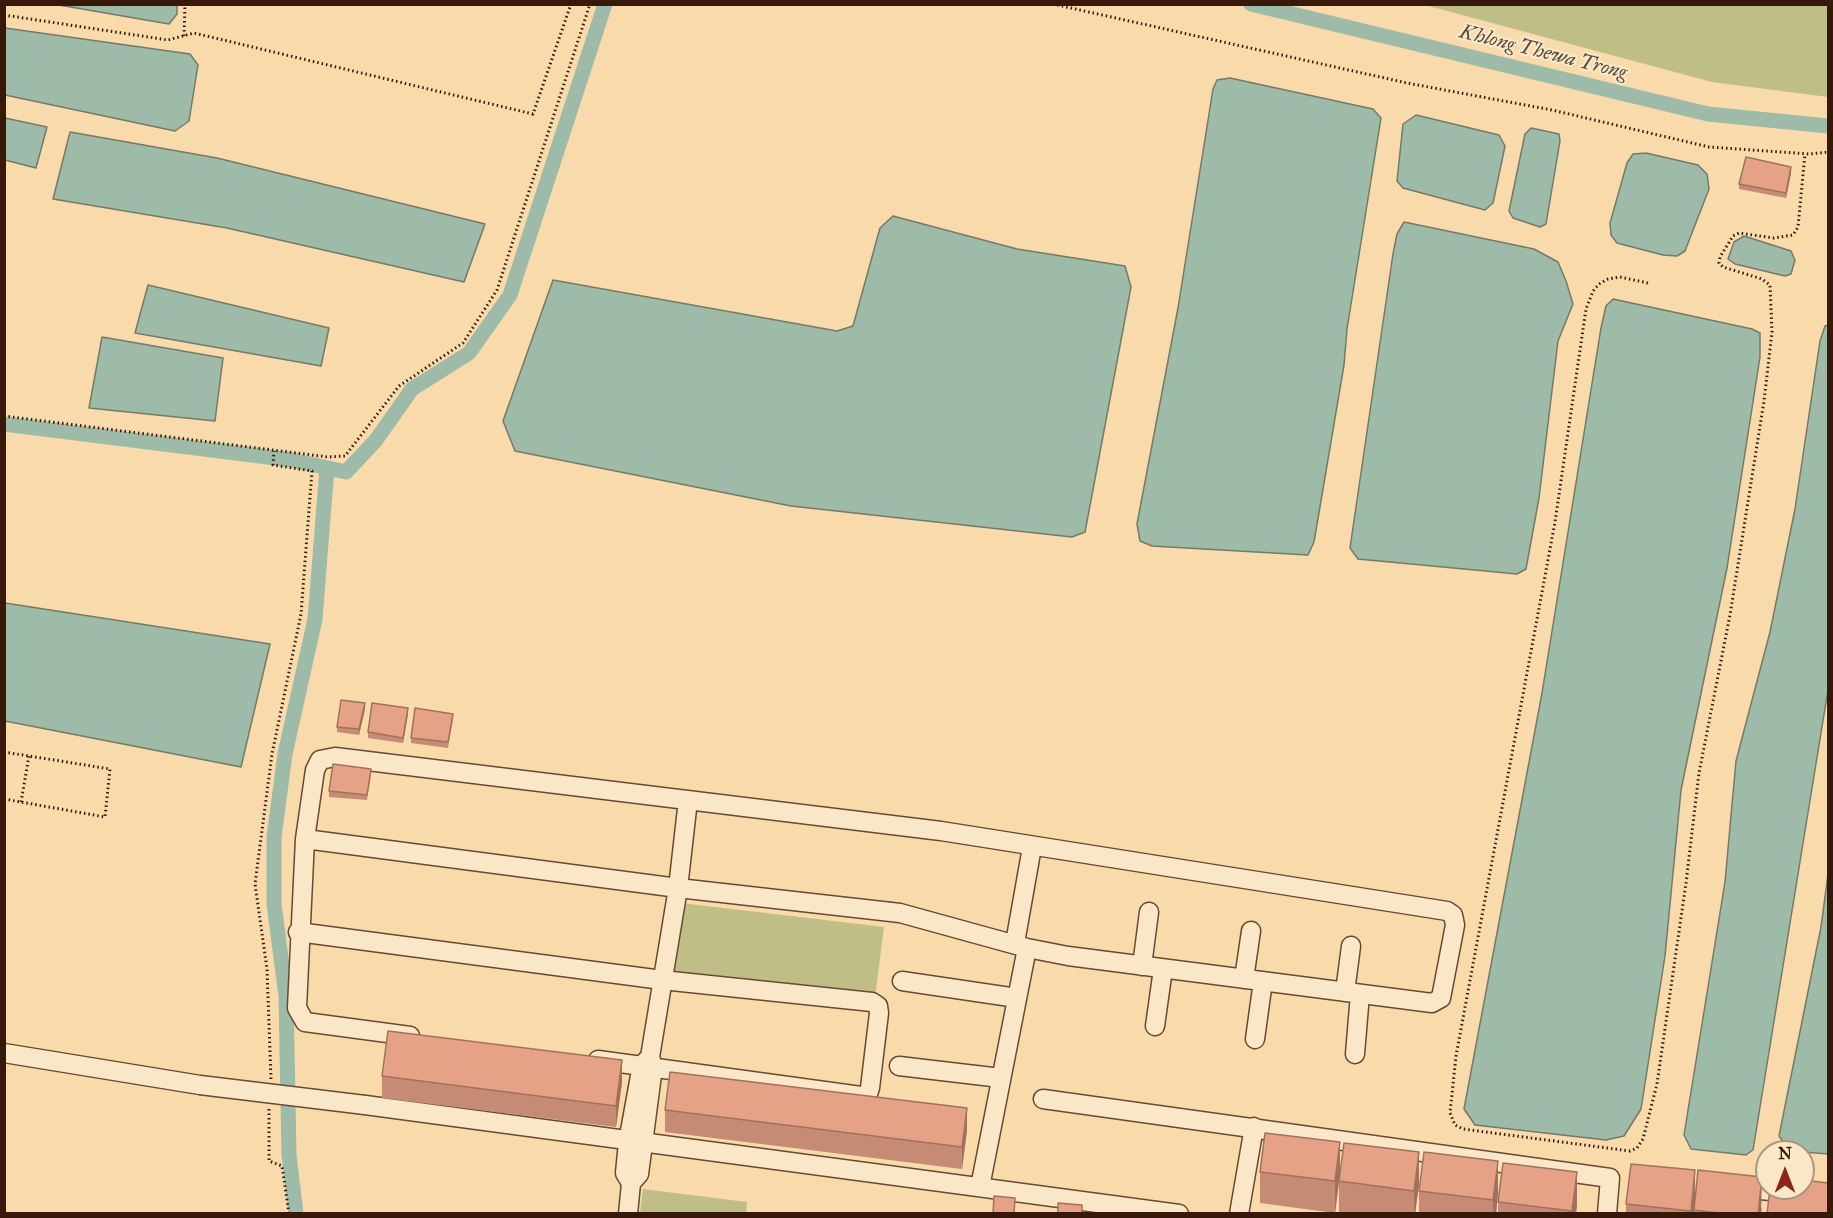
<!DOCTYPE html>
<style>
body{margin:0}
#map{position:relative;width:1833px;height:1218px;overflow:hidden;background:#f8daab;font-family:"IM FELL Great Primer",serif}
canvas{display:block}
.frame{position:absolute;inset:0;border:6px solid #381909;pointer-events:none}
.north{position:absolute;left:1755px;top:1140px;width:60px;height:60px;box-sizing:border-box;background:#fae7c8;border:2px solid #ac957c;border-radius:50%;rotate:0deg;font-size:16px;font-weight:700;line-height:24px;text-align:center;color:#381909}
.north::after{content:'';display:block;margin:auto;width:21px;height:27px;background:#8f2418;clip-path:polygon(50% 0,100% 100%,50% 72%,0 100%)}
</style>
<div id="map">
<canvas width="1833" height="1218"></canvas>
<div class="frame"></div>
<div class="north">N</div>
</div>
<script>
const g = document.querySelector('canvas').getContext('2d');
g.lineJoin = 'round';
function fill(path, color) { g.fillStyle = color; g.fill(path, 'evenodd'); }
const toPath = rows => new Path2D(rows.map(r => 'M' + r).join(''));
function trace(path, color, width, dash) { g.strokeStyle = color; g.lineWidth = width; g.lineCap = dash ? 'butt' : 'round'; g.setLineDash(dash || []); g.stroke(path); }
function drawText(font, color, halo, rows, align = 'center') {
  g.font = font + ' "IM FELL Great Primer",serif'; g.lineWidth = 4.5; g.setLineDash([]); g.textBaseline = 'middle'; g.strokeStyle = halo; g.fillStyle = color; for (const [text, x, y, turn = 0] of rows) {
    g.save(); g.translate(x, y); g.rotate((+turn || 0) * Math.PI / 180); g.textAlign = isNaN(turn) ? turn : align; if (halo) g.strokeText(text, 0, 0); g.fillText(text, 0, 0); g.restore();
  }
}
const green = toPath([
 [1425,5,1828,5,1828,97,1712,82],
 [681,903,884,927,875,997,673,973],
 [643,1189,747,1202,746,1213,640,1213]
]);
const water = toPath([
 [59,5,177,5,177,14,169,24,59,5],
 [5,28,190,54,198,65,189,121,175,131,5,95,5,28],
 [1230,78,1373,109,1381,118,1347,329,1344,365,1314,542,1308,555,1152,546,1140,541,1137,524,1178,308,1213,89,1217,80,1230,78],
 [1416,115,1499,135,1505,146,1493,203,1485,210,1403,188,1397,181,1403,124,1416,115],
 [5,118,47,127,36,168,5,160,5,118],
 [1531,128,1559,134,1560,141,1546,224,1540,227,1513,218,1509,211,1525,134,1531,128],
 [70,132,217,158,485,224,464,282,227,228,53,199,70,132],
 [1646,153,1698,165,1707,174,1709,189,1685,251,1677,256,1663,255,1617,243,1611,235,1610,223,1627,163,1633,154,1646,153],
 [893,216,1017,249,1125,266,1131,287,1085,532,1072,537,791,506,515,451,503,421,553,280,837,331,853,326,880,228,893,216],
 [1404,222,1534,249,1558,262,1566,281,1573,304,1558,341,1539,498,1526,569,1517,574,1358,559,1350,548,1393,254,1397,234,1404,222],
 [1744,236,1791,251,1795,260,1791,274,1785,276,1735,264,1728,259,1734,242,1744,236],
 [148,285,329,328,321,366,135,333,148,285],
 [1613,299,1752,329,1760,333,1760,357,1727,568,1681,790,1665,956,1641,1109,1624,1136,1606,1140,1475,1125,1464,1109,1542,693,1601,328,1606,306,1613,299],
 [1828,325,1828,690,1753,1150,1746,1155,1691,1149,1684,1135,1725,882,1736,761,1770,632,1795,509,1820,341,1825,326,1828,325],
 [102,337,223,358,215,421,89,408,102,337],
 [5,603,270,644,241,767,5,721,5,603],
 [1828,874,1828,1154,1790,1151,1779,1136,1821,927,1828,874]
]);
const canal = toPath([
 [1251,4,1708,114,1828,126],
 [4,424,292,460,346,472,376,440,412,389,469,353,510,295,605,4],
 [296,1214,289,1155,286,996,274,904,274,837,285,754,315,619,327,468]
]);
const path = toPath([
 [1053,4,1407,83,1552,110,1709,147,1810,154,1828,152],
 [4,15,168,40,194,33,533,114,571,4],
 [184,36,185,4],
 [1648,283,1620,277,1608,279,1599,284,1593,291,1586,309,1555,522,1456,1056,1450,1113,1455,1125,1463,1129,1630,1151,1637,1148,1643,1139,1657,1084,1686,883,1699,773,1730,615,1764,401,1772,332,1770,285,1762,279,1723,267,1719,263,1720,257,1733,236,1739,233,1774,238,1793,235,1798,227,1805,154],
 [4,416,328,457,345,456,399,386,463,343,497,290,590,4],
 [4,752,110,769,105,817,4,799],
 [21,802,29,756],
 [271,1079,267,969,255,884,272,754,301,614,312,471,273,465,274,451],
 [269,1109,269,1161,282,1166,289,1214]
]);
const minor = toPath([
 [305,839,678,888,900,913,1027,948,1068,956,1432,1003,1441,998,1455,925,1453,915,1447,911,941,831,335,757,320,760,315,770,305,839,297,1008,305,1022,410,1036],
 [298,932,662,980,872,1002,878,1006,879,1013,870,1088,868,1094,861,1096,598,1060],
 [1015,943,1032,847],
 [1142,966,1149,912],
 [1244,979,1251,931],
 [902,981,1017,998],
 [1345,992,1351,946],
 [1155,1026,1163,969],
 [1255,1039,1263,981],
 [4,1053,200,1085],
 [1355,1054,1360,994],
 [650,1057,678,888,688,800],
 [899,1066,1001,1078],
 [1043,1099,1610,1178,1607,1214],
 [365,1105,1179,1214],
 [980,1187,1027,948],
 [1737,1188,1828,1196],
 [628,1214,631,1183,625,1173,628,1142,642,1065,650,1057,653,1067,639,1174,631,1183],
 [1239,1214,1254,1127]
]);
const minorBridge = toPath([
 [200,1085,365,1105]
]);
const wall = toPath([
 [1791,173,1786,198,1739,189,1739,184],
 [365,709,359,735,337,732,337,727],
 [408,714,403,743,368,738,368,732],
 [453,719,448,748,411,743,411,738],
 [371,775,367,800,329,797,329,791],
 [382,1076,622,1082,616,1127,382,1098],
 [665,1110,967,1130,962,1169,665,1132],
 [1260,1172,1340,1174,1335,1213,1260,1203],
 [1339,1181,1419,1184,1415,1214,1339,1213],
 [1419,1191,1498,1193,1496,1214,1419,1214],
 [1695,1201,1762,1208,1761,1214,1694,1214,1694,1212,1694,1214,1626,1214,1626,1204],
 [1498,1202,1577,1204,1576,1214,1498,1214]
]);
const shadedWall = toPath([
 [1791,167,1791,173,1786,198,1786,193],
 [365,703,365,709,359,735,359,729],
 [408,708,408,714,403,743,403,738],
 [622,1060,622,1082,616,1127,616,1106],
 [967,1108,967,1130,962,1169,962,1147],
 [1340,1142,1340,1174,1335,1213,1335,1181],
 [1419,1152,1419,1184,1415,1214,1414,1214,1414,1191],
 [1498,1161,1498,1193,1496,1214,1493,1214,1493,1200],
 [1695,1170,1695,1202,1694,1214,1691,1214],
 [1577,1172,1577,1204,1576,1214,1572,1214],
 [1762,1177,1761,1214,1758,1214]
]);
const building = toPath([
 [1746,157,1791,167,1786,193,1739,184,1746,157],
 [341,700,365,703,359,729,337,727,341,700],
 [372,703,408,708,403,738,368,732,372,703],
 [415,708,453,714,448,742,411,738,415,708],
 [333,764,371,769,367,795,329,791,333,764],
 [388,1031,622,1060,616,1106,382,1076,388,1031],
 [670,1072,967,1108,962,1147,665,1110,670,1072],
 [1265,1133,1340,1142,1335,1181,1260,1172,1265,1133],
 [1344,1143,1419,1152,1414,1191,1339,1181,1344,1143],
 [1424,1152,1498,1161,1493,1200,1419,1191,1424,1152],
 [1503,1163,1577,1172,1572,1211,1498,1202,1503,1163],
 [1631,1164,1695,1170,1691,1211,1626,1204,1631,1164],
 [1698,1170,1762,1177,1758,1214,1727,1214,1694,1210,1698,1170],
 [1803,1180,1828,1183,1828,1214,1767,1214,1770,1188,1803,1188,1803,1180],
 [994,1196,1015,1198,1014,1214,993,1214,994,1196],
 [1058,1203,1082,1205,1082,1214,1058,1214,1058,1203]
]);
const waterNames = [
 ["Khlong Thewa Trong",1543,53,14]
];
fill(green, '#c0be87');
fill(water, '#9dbba8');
trace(water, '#757a68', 1.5);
trace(canal, '#9dbba8', 15);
trace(minor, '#684932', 21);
trace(path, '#381909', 3, [1.5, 3]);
trace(minor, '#fae7c8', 18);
trace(minorBridge, '#684932', 21, []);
trace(minorBridge, '#fae7c8', 18);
fill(wall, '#c68b74');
fill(shadedWall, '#a1715e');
fill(building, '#e6a287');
trace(building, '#a1715e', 1.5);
drawText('italic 20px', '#564a39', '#fae7c8', waterNames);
</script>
